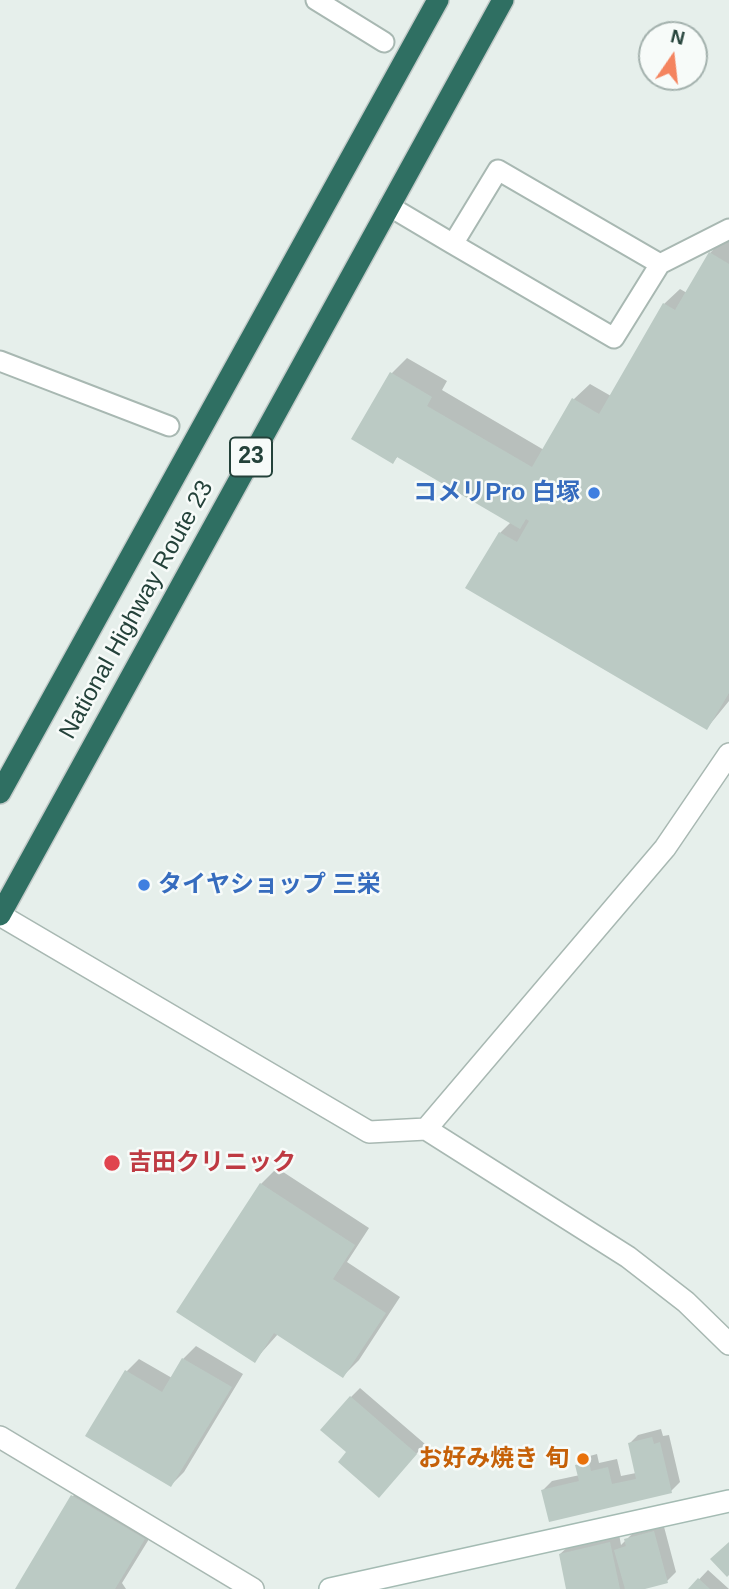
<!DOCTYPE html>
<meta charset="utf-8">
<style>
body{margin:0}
#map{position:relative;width:729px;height:1589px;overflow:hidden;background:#e6efeb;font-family:Arial,sans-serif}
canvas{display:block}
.north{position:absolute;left:638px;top:21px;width:70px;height:70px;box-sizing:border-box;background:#f7fbf9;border:2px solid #a3b1ad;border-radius:50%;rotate:14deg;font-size:19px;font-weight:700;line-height:28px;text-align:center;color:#24423a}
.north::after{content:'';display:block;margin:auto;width:24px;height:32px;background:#f4845f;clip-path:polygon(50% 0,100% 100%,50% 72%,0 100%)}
</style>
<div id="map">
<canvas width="729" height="1589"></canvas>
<div class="north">N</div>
</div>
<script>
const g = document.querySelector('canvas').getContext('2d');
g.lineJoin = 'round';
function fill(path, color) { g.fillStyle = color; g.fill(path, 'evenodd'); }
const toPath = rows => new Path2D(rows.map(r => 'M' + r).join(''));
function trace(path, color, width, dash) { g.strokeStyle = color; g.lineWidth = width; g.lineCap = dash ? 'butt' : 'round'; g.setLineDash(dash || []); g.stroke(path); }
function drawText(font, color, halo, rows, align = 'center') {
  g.font = font + ' Arial,"Noto Sans JP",sans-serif'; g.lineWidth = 5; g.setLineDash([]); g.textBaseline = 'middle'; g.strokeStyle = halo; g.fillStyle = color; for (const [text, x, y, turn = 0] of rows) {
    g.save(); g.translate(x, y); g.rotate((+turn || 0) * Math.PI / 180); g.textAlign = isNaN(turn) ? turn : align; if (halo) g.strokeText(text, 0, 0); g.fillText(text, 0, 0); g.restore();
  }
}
const shadow = toPath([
 [726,237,729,239,729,701,707,728,500,533,511,522,398,456,393,462,391,374,407,358,447,381,442,390,544,450,574,399,590,384,611,396,664,304,680,289,687,293,710,253],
 [277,1168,369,1228,347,1262,400,1297,359,1360,343,1376,278,1334,254,1361,261,1184],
 [196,1346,243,1374,184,1472,171,1485,126,1372,139,1359,172,1378,183,1359],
 [360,1388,425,1444,388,1486,349,1452,351,1397],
 [661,1429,663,1436,669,1435,680,1482,671,1491,543,1490,552,1481,580,1475,577,1466,586,1457,597,1454,599,1463,617,1459,621,1476,636,1473,629,1444,638,1435],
 [85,1483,157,1526,122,1583,126,1589,17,1589,73,1496],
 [663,1523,676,1572,667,1581,638,1589,568,1589,560,1554,570,1545,619,1534,621,1545,635,1531],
 [708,1570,729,1589,690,1589]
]);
const building = toPath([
 [709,252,729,264,729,693,707,730,465,588,499,532,517,542,529,521,526,519,520,529,397,457,393,464,351,439,390,372,432,397,427,406,532,467,572,398,599,414,663,303,675,310],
 [260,1183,355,1245,333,1279,386,1313,343,1378,274,1333,255,1363,176,1312],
 [182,1358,232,1387,171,1487,85,1436,125,1370,162,1392],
 [350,1396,417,1454,379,1498,338,1462,346,1452,320,1430],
 [652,1437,654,1444,660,1442,672,1493,549,1522,541,1490,579,1481,575,1465,589,1462,591,1471,608,1467,612,1484,636,1479,628,1443],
 [71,1495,145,1539,115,1589,15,1589],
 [654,1531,668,1583,645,1589,625,1589,614,1550,626,1546,624,1539],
 [610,1542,620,1589,566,1589,559,1554],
 [729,1542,729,1575,727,1577,710,1559],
 [698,1578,710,1589,688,1589]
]);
const lane = toPath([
 [316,0,384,42],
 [389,206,453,244],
 [660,264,498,170,453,244,614,338,660,264,729,229],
 [0,361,169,426]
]);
const street = toPath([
 [0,915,369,1132,426,1129,628,1257,686,1302,729,1344],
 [426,1129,665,848,729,754],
 [0,1437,253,1589]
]);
const secondary = toPath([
 [330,1589,729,1501]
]);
const highway = toPath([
 [0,793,438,0],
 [0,915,503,0]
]);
const markers = [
 [594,493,7,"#3f7fe0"],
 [144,885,7,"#3f7fe0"],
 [112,1163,9,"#e0444e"],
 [583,1459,7,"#e8710a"]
];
const shields = [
 [251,457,42]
];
const shieldNames = [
 ["23",251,457]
];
const shopNames = [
 ["コメリPro 白塚",580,493],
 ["タイヤショップ 三栄",158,885,"left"]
];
const streetNames = [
 ["National Highway Route 23",137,610,-61]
];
const healthNames = [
 ["吉田クリニック",128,1163]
];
const foodNames = [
 ["お好み焼き 旬",569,1459]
];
fill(shadow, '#0003');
fill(building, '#bbcac4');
trace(lane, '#a8b8b2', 23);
trace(street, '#a8b8b2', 24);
trace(secondary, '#a4bbb3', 24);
trace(highway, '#c2cac8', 24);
trace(lane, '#fff', 19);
trace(street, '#fff', 21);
trace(secondary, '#fff', 21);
trace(highway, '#2f6f62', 21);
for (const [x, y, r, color] of markers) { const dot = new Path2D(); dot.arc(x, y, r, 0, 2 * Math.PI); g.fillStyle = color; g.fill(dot); trace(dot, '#f7fbf9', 2.5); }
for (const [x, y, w] of shields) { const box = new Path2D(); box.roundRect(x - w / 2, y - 19.5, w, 39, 5); g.fillStyle = '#f7fbf9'; g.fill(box); trace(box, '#24423a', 2); }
drawText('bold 23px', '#24423a', null, shieldNames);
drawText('bold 24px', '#366cbe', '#f7fbf9', shopNames, 'right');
drawText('24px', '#24423a', '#f7fbf9', streetNames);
drawText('bold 24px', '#be3a42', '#f7fbf9', healthNames, 'left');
drawText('bold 24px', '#c56008', '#f7fbf9', foodNames, 'right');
</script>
